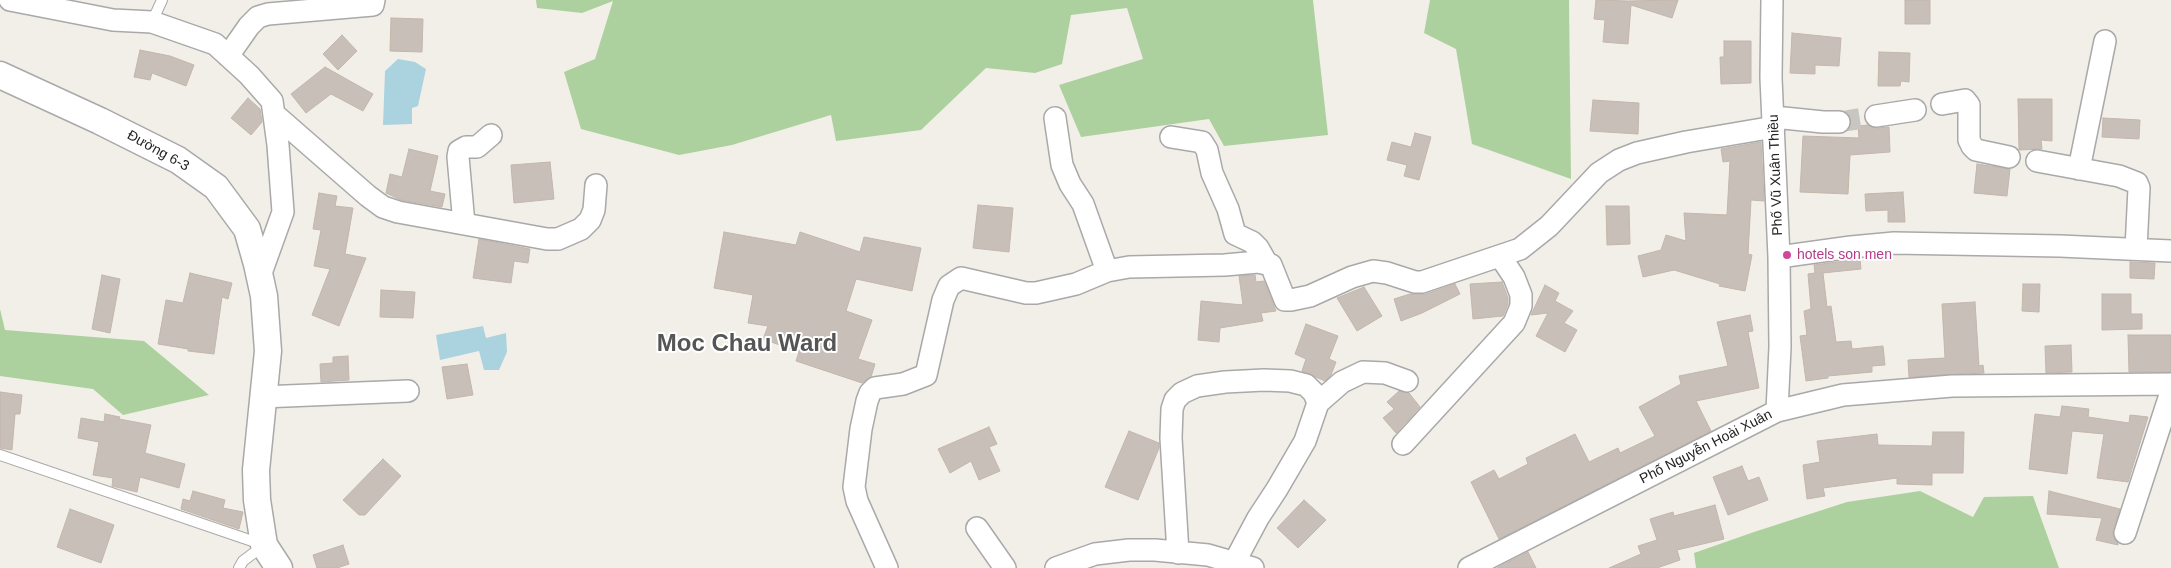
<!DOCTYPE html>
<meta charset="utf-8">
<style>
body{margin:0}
canvas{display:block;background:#f2efe9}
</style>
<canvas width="2171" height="568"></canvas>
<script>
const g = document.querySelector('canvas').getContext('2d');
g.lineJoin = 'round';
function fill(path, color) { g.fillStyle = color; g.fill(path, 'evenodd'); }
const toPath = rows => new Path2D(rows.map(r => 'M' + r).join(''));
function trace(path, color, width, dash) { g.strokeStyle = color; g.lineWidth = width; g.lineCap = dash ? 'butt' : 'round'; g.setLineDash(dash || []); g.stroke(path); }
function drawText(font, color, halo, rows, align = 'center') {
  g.font = font + ' Helvetica,sans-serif'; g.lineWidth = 4; g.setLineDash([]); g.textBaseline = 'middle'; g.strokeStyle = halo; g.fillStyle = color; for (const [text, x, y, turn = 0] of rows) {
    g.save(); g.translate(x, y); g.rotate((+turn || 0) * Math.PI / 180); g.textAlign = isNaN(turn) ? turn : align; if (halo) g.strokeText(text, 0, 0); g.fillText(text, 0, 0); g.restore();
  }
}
const forest = toPath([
 [536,0,1313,0,1328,135,1224,146,1209,119,1081,137,1059,85,1143,59,1127,8,1071,15,1062,64,1035,73,986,68,921,130,836,141,831,115,732,145,679,155,581,129,564,72,595,59,613,1,582,13,537,8],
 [1430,0,1569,0,1571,179,1472,144,1456,49,1424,33],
 [0,309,5,330,144,341,209,395,123,415,93,389,0,376],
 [1920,491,1973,517,1984,497,2033,496,2059,568,1696,568,1694,553,1754,532,1847,502]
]);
const water = toPath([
 [398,59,415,62,426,69,418,106,412,108,412,124,383,125,385,71],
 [483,326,486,338,506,333,507,352,499,370,484,370,479,351,440,360,436,335]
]);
const building = toPath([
 [1596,0,1628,1,1678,0,1672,18,1631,5,1628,44,1603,42,1605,20,1594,19,1596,0],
 [1905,0,1930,0,1930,24,1905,24,1905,0],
 [391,18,423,19,422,52,390,51,391,18],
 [1792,33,1841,38,1839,66,1815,65,1815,74,1790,73,1792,33],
 [342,35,357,51,338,70,323,54,342,35],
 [1724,41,1751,41,1751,83,1721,84,1720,57,1724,57,1724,41],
 [140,50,170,56,194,65,186,86,152,73,150,80,134,77,140,50],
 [1879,52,1910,53,1909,82,1901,81,1900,86,1878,86,1879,52],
 [325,67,373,94,363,111,331,94,306,113,291,94,325,67],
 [248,98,260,109,262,122,251,135,231,118,248,98],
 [2018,99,2052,99,2052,141,2041,140,2042,149,2019,150,2018,99],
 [1593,100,1639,103,1638,134,1590,131,1593,100],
 [2103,118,2140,120,2139,139,2102,137,2103,118],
 [1868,125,1877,128,1889,127,1890,152,1850,155,1848,194,1800,192,1803,136,1859,138,1858,126,1868,125],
 [1415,133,1431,137,1419,180,1404,176,1407,165,1387,160,1392,142,1411,147,1415,133],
 [1761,142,1764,201,1751,200,1748,254,1752,255,1745,291,1719,286,1720,284,1674,270,1643,277,1638,256,1661,250,1666,235,1686,241,1684,213,1727,215,1730,161,1723,162,1721,149,1761,142],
 [409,149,438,156,430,191,445,194,442,207,401,200,386,193,390,174,402,177,409,149],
 [550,162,554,199,514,203,511,165,550,162],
 [1977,164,2010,169,2007,196,1974,193,1977,164],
 [1903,192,1905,222,1888,222,1888,210,1866,211,1865,194,1903,192],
 [319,193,337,196,335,206,353,208,345,254,366,258,339,326,312,315,330,269,314,266,321,230,313,229,319,193],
 [978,205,1013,208,1009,252,973,248,978,205],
 [1606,206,1629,206,1630,244,1607,245,1606,206],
 [724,232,796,245,800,232,860,252,864,237,921,248,912,291,856,279,846,311,872,320,858,359,875,364,871,377,862,383,796,361,799,352,763,339,768,326,748,323,753,295,714,288,724,232],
 [479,239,530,249,528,263,514,261,511,283,473,278,479,239],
 [1860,259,1861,269,1823,273,1827,307,1831,306,1836,342,1851,341,1852,349,1883,346,1885,365,1872,366,1872,372,1828,376,1828,378,1806,381,1800,336,1807,335,1804,311,1811,309,1808,274,1815,273,1814,265,1860,259],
 [2130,262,2155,263,2154,279,2130,278,2130,262],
 [190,273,232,283,228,299,222,297,214,354,188,351,188,349,158,344,166,300,183,303,190,273],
 [102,275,120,279,110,333,92,329,102,275],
 [1255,275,1256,282,1264,281,1276,311,1261,313,1263,321,1220,328,1219,342,1198,340,1201,301,1243,305,1239,276,1255,275],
 [1502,282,1508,298,1508,304,1503,316,1473,319,1470,284,1502,282],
 [1455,284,1460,294,1422,313,1401,321,1394,299,1410,294,1426,294,1455,284],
 [2023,284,2040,284,2039,312,2022,311,2023,284],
 [1545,285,1559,293,1555,301,1573,311,1564,323,1577,330,1565,352,1536,336,1548,313,1531,315,1545,285],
 [1364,287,1382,316,1357,331,1337,298,1364,287],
 [381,290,415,292,413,318,380,317,381,290],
 [2102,294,2131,294,2131,314,2142,314,2142,329,2102,330,2102,294],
 [1975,302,1979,366,1983,365,1984,373,1909,377,1908,360,1945,358,1942,304,1975,302],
 [1750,315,1753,331,1748,332,1759,388,1696,401,1711,431,1499,539,1471,482,1494,470,1499,479,1528,464,1526,458,1575,434,1589,462,1618,448,1620,453,1655,436,1639,407,1681,384,1679,376,1728,366,1717,322,1750,315],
 [1306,324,1338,336,1329,359,1336,362,1331,375,1325,381,1302,371,1306,359,1295,354,1306,324],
 [2128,335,2171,335,2171,372,2129,372,2128,335],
 [2071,345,2072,372,2046,373,2045,346,2071,345],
 [348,356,349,380,321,382,320,364,333,363,333,357,348,356],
 [467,364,473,395,447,399,442,367,467,364],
 [1399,391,1409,393,1420,407,1396,433,1383,418,1394,409,1387,402,1399,391],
 [0,392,22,395,20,414,15,414,12,450,0,448,0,392],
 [2062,406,2089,409,2088,417,2129,423,2130,415,2148,417,2128,482,2097,478,2104,434,2072,431,2067,474,2029,469,2035,414,2060,417,2062,406],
 [105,414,120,417,119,419,151,425,145,453,185,464,179,488,140,477,137,492,112,486,113,478,93,475,99,442,78,438,81,418,104,422,105,414],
 [989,427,997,444,989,447,1000,471,979,480,971,461,950,473,938,449,989,427],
 [1129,431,1159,443,1159,448,1138,500,1105,487,1129,431],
 [1933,432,1964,432,1963,473,1932,473,1932,485,1897,484,1897,478,1823,488,1825,496,1807,499,1803,465,1820,462,1817,441,1877,434,1878,445,1932,446,1933,432],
 [383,459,401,476,365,515,359,515,343,500,383,459],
 [1742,466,1748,481,1759,477,1768,500,1728,515,1713,477,1742,466],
 [193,491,225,500,223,508,243,512,239,529,181,509,183,499,190,501,193,491],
 [2049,491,2120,509,2113,530,2113,536,2118,543,2118,545,2096,540,2102,518,2047,514,2049,491],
 [1304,500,1326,520,1298,548,1277,528,1304,500],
 [1715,505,1724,539,1677,550,1680,560,1657,568,1609,568,1641,554,1638,546,1657,540,1650,519,1673,512,1674,516,1715,505],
 [70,509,114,525,101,563,57,547,70,509],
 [343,545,349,564,337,568,317,568,313,555,343,545],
 [1528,552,1536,568,1497,568,1528,552]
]);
const minorTunnel = toPath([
 [1839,122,1876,116]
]);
const service = toPath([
 [152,22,162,0],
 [0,455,261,544],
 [239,568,243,561,263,546]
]);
const minor = toPath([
 [10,0,113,20,152,22,215,44,249,75,272,101,278,145,283,212,260,276],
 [1772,0,1771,78,1779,257,1780,347,1777,411],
 [228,56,249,26,258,17,268,14,373,5,374,0],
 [1942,104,1965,100,1969,105,1969,140,1972,146,1976,150,2009,157],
 [274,114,368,196,383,207,398,212,547,239,558,239,581,229,590,220,594,210,596,185],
 [1876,116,1915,110],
 [1774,117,1823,122,1839,122],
 [1055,118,1062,165,1070,184,1083,204,1107,271],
 [1171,137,1202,142,1207,150,1212,173,1228,209,1235,234,1252,242,1258,248,1266,262],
 [2037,161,2119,176,2137,183,2139,188,2136,249],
 [2079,169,2105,41],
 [464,224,458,157,459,151,466,147,477,147,491,135],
 [1779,257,1851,247,1894,243,2060,246,2171,251],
 [262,397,408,391],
 [1318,403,1342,382,1363,372,1385,373,1407,381],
 [1403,444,1514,323,1521,306,1521,295,1514,277,1500,256],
 [977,528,1005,568],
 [2125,533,2171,392],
 [1178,553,1171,438,1172,409,1175,400,1182,393,1197,386,1225,382,1264,380,1290,381,1306,385,1314,393,1318,403,1305,441,1277,489,1258,518,1234,563],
 [887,568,857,501,854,487,861,429,867,401,870,393,875,388,903,384,926,375,943,300,949,286,961,278,1026,293,1036,293,1076,284,1107,271,1129,267,1225,265,1258,262,1271,265,1285,300,1291,300,1310,296,1352,277,1373,271,1387,273,1415,282,1422,282,1520,249,1549,226,1599,173,1619,160,1637,153,1686,142,1774,127],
 [1056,568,1095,554,1129,550,1155,550,1208,555,1253,568],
 [1469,568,1777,411,1843,395,1952,386,2171,384]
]);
const tertiary = toPath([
 [0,75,100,121,178,160,216,187,247,229,257,264,264,296,268,351,256,470,257,500,264,545,279,568]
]);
const markers = [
 [1787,255,5,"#d1479c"]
];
const streetNames = [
 ["Đường 6-3",158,151,29],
 ["Phố Vũ Xuân Thiều",1776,175,-92],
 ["Phố Nguyễn Hoài Xuân",1706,447,-27]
];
const hotelNames = [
 ["hotels son men",1797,255]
];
const townNames = [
 ["Moc Chau Ward",747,344]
];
fill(forest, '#add19e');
fill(water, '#aad3df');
fill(building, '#c7bfb8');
trace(building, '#c4b6ab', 1);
trace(minorTunnel, '#c8c6c1', 21, [21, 11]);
trace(service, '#a9a9a9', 12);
trace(minor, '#a9a9a9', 24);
trace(tertiary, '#a9a9a9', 29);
trace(service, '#fff', 10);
trace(minor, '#fff', 21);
trace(tertiary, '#fff', 26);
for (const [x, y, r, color] of markers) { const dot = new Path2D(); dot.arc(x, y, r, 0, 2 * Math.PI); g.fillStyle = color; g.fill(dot); trace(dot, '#fff', 2); }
drawText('14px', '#222', '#fff', streetNames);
drawText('14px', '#b23c85', '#fff', hotelNames, 'left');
drawText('bold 24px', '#555', '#fff', townNames);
</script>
